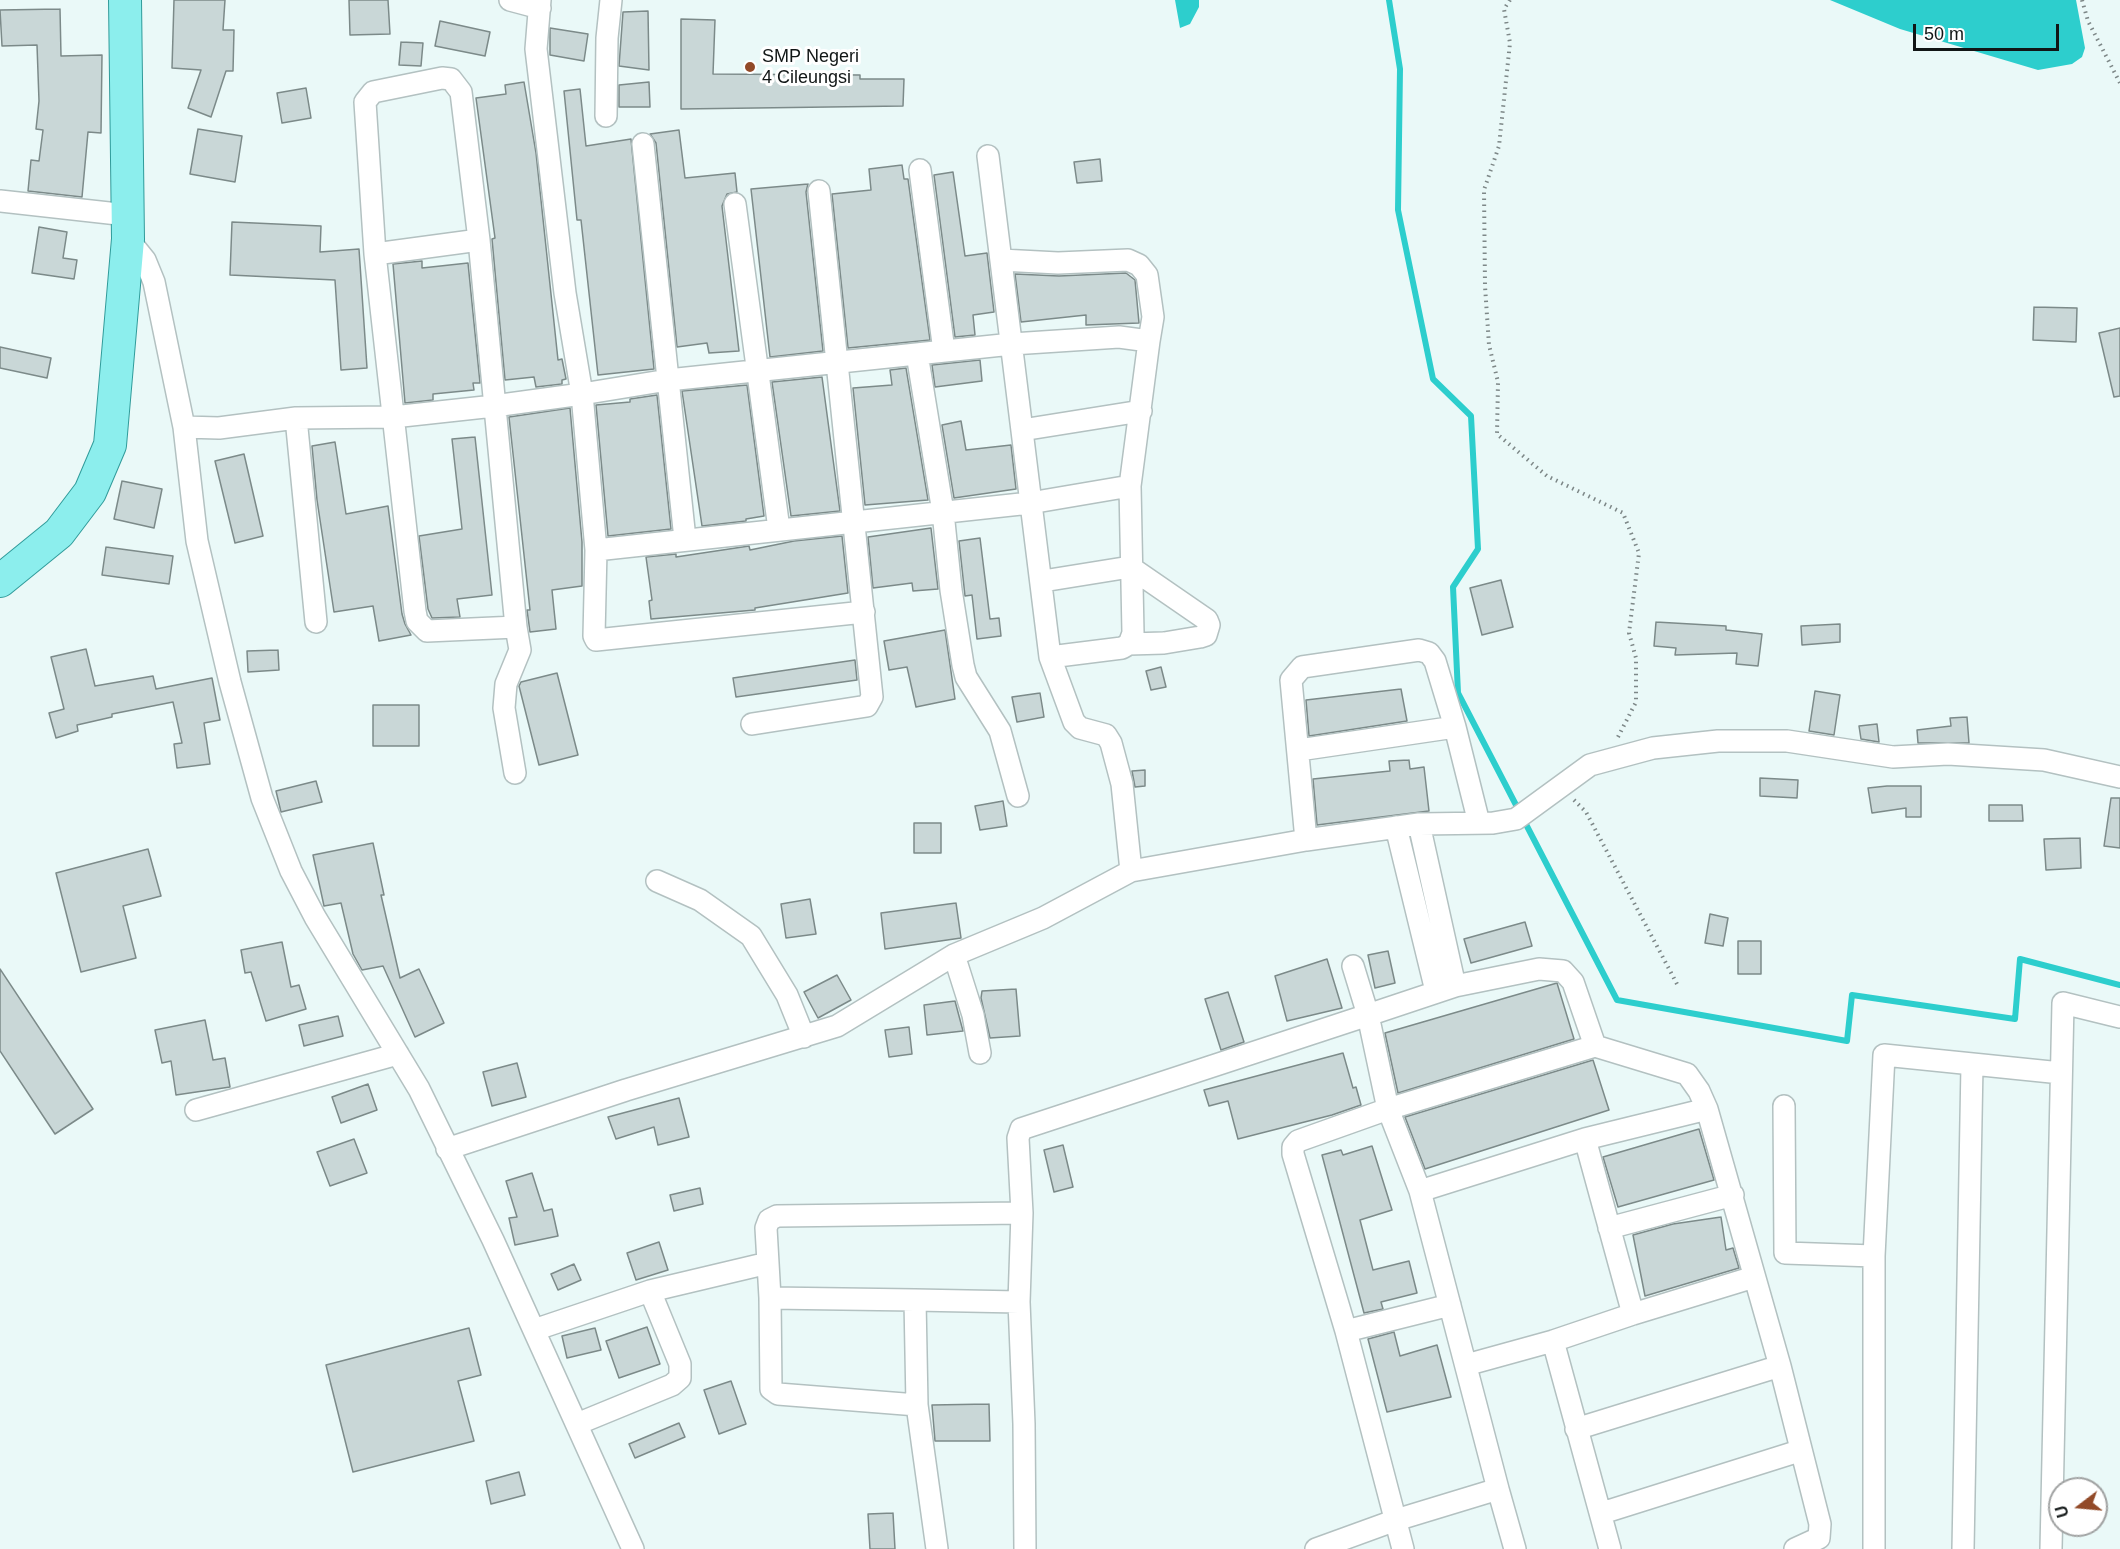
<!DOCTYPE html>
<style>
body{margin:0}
#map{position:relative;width:2120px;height:1549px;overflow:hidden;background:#eaf9f8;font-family:Arial,sans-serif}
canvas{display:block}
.north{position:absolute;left:2048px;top:1477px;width:60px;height:60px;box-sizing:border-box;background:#fff;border:2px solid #a0a2a2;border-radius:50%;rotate:254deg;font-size:16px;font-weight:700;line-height:24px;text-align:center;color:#111616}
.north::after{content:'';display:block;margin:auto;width:21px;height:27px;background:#924a28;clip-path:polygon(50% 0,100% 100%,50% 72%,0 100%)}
.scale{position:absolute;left:1913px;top:24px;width:146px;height:27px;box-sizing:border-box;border:3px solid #111616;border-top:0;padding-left:8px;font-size:18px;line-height:21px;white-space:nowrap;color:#111616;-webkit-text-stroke:4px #fff;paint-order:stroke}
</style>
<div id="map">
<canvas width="2120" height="1549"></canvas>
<div class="north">U</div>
<div class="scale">50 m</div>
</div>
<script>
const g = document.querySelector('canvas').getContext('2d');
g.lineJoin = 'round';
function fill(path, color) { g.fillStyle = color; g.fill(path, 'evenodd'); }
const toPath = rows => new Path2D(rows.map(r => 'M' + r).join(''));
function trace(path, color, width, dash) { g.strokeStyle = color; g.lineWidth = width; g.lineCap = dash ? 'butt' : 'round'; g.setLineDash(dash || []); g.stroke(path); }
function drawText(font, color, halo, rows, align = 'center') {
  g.font = font + ' Arial,sans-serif'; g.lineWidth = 6; g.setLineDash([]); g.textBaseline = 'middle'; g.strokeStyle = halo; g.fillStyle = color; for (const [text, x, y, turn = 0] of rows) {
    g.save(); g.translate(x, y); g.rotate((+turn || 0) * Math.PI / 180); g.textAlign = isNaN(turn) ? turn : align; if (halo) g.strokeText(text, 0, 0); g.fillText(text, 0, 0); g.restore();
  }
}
const water = toPath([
 [1175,0,1199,0,1199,7,1190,24,1180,28],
 [1830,0,2076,0,2085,48,2082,57,2072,64,2038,70,1900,29]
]);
const stream = toPath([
 [1389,0,1400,69,1398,210,1433,379,1471,416,1478,549,1453,587,1458,693,1617,1000,1847,1041,1852,995,2015,1019,2020,959,2120,985]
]);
const building = toPath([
 [174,0,225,0,223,30,234,30,233,71,226,71,211,117,188,108,201,70,172,68,174,0],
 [349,0,388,0,390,34,350,35,349,0],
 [60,9,61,56,102,55,101,133,88,132,82,197,28,191,31,160,39,161,43,130,36,129,39,101,37,45,2,46,0,10,60,9],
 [648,11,649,70,619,66,623,12,648,11],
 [681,19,715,20,713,74,860,75,860,79,904,79,903,106,681,109,681,19],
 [440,21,490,32,485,56,435,46,440,21],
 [550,28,588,34,584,61,550,55,550,28],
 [401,42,423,43,421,66,399,65,401,42],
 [524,82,536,153,558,360,562,359,566,379,562,380,562,384,536,387,534,377,505,380,492,239,495,238,476,98,506,94,505,85,524,82],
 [649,82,650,107,619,107,619,85,649,82],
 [306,88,311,118,282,123,277,93,306,88],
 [580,89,586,146,631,139,654,369,598,375,581,220,577,220,564,91,580,89],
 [198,129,242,136,235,182,190,174,198,129],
 [679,130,685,178,735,173,737,192,727,194,722,206,739,351,709,353,707,343,677,347,656,143,650,134,679,130],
 [1100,159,1102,181,1077,183,1074,162,1100,159],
 [902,165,904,179,908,179,930,340,848,348,832,194,871,190,869,169,902,165],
 [953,172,965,256,987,253,994,312,973,315,975,335,955,337,934,175,953,172],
 [808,184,806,192,823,351,770,357,751,189,808,184],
 [232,222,321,226,320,252,359,249,367,368,341,370,335,280,230,275,232,222],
 [39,227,67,232,63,258,77,260,74,279,32,273,39,227],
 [422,261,422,268,468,263,480,383,473,383,474,390,433,394,433,400,405,403,393,264,422,261],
 [1126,273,1135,280,1139,323,1086,325,1086,315,1021,322,1015,274,1059,276,1126,273],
 [2034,307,2077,308,2076,342,2033,340,2034,307],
 [2120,328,2120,396,2114,397,2099,333,2120,328],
 [0,347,51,358,47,378,0,368,0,347],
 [980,360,982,381,935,387,932,365,980,360],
 [906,368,928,500,865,505,853,388,892,385,890,370,906,368],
 [822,377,840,511,791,516,772,382,822,377],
 [747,385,764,516,746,519,746,521,702,526,682,391,747,385],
 [657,395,671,529,608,536,596,405,630,402,630,399,657,395],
 [570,408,582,542,582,586,552,590,556,629,530,632,527,610,530,610,509,417,570,408],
 [961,421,966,450,1011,445,1016,489,954,498,942,425,961,421],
 [475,437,492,595,457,599,460,617,432,618,428,609,419,536,462,529,452,439,475,437],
 [335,442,346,514,388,506,402,614,405,624,411,635,379,641,373,606,334,612,317,500,312,446,335,442],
 [244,454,263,536,235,543,215,461,244,454],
 [122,481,162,489,154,528,114,519,122,481],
 [931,528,938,589,913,591,912,583,873,588,868,537,931,528],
 [842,536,848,593,755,608,755,610,651,619,649,601,652,600,646,557,676,554,676,557,749,546,750,550,794,541,842,536],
 [980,538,990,619,999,618,1001,636,977,639,972,595,965,596,959,541,980,538],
 [106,547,173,556,169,584,102,575,106,547],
 [1501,580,1513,627,1482,635,1470,588,1501,580],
 [1656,622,1726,626,1726,630,1762,634,1758,666,1736,664,1737,653,1675,655,1676,648,1654,646,1656,622],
 [1840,624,1840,642,1802,645,1801,626,1840,624],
 [945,630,955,699,916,707,907,667,889,670,884,641,945,630],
 [86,649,95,686,153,676,156,689,212,678,220,720,204,723,210,764,177,768,174,744,182,743,173,702,112,714,112,717,77,725,78,731,56,738,49,713,64,709,51,657,86,649],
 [278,650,279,670,248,672,247,651,278,650],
 [855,660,857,680,736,697,733,678,855,660],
 [1161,667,1166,687,1151,690,1146,671,1161,667],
 [557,673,578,755,539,765,519,686,521,682,557,673],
 [1401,689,1407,721,1309,736,1306,700,1401,689],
 [1815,691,1840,695,1834,735,1809,731,1815,691],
 [1040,693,1044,717,1017,722,1012,697,1040,693],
 [373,705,419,705,419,746,373,746,373,705],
 [1967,717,1969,743,1918,743,1917,730,1951,726,1950,718,1967,717],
 [1877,724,1879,742,1861,739,1859,726,1877,724],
 [1409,760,1410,769,1424,767,1429,811,1317,825,1313,779,1390,771,1389,761,1409,760],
 [1145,770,1145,786,1135,787,1132,771,1145,770],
 [1760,778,1798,780,1797,798,1760,796,1760,778],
 [316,781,322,802,281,812,276,791,316,781],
 [1887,786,1921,786,1921,817,1906,817,1906,808,1872,813,1868,788,1887,786],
 [2111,798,2120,798,2120,848,2104,846,2111,798],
 [1003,801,1007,826,980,830,975,806,1003,801],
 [1989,805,2022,805,2023,821,1989,821,1989,805],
 [914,823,941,823,941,853,914,853,914,823],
 [2080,838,2081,868,2046,870,2044,839,2080,838],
 [373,843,384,895,381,895,400,978,419,969,444,1023,415,1037,383,966,362,970,353,954,341,903,324,906,313,855,373,843],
 [148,849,161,896,123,906,136,958,81,972,56,873,148,849],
 [810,899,816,934,786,938,781,904,810,899],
 [956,903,961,938,885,949,881,913,956,903],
 [1710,914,1728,918,1723,946,1705,943,1710,914],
 [1525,922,1532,946,1471,963,1464,939,1525,922],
 [1738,941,1761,941,1761,974,1738,974,1738,941],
 [282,942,291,987,299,985,306,1009,266,1021,251,972,245,973,241,950,282,942],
 [1388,951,1395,983,1375,988,1368,955,1388,951],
 [1327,959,1342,1008,1287,1021,1275,976,1327,959],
 [0,969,93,1109,55,1134,0,1051,0,969],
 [837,975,851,1000,818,1018,804,992,837,975],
 [1557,983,1574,1039,1398,1093,1385,1033,1557,983],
 [1016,989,1020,1036,990,1038,981,998,982,991,1016,989],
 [1228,992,1244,1042,1221,1050,1205,999,1228,992],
 [955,1001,963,1031,927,1035,924,1005,955,1001],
 [338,1016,343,1036,304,1046,299,1025,338,1016],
 [205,1020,213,1060,225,1058,230,1087,176,1095,171,1061,162,1063,155,1030,205,1020],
 [909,1027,912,1054,889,1057,885,1030,909,1027],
 [1343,1053,1353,1088,1356,1087,1361,1105,1332,1115,1238,1139,1228,1101,1209,1106,1204,1090,1343,1053],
 [1593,1060,1609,1110,1425,1169,1405,1117,1593,1060],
 [517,1063,526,1097,492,1106,483,1072,517,1063],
 [368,1084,377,1110,341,1123,332,1097,368,1084],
 [679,1098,689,1137,658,1145,654,1127,616,1139,608,1117,679,1098],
 [1699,1129,1714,1180,1618,1207,1603,1157,1699,1129],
 [354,1139,367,1173,330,1186,317,1152,354,1139],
 [1063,1145,1073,1187,1054,1192,1044,1150,1063,1145],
 [1372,1146,1392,1210,1360,1220,1373,1270,1409,1261,1417,1293,1381,1302,1383,1309,1364,1313,1322,1155,1341,1150,1343,1155,1372,1146],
 [532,1173,544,1211,552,1209,558,1236,515,1245,509,1218,517,1217,506,1181,532,1173],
 [700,1188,703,1204,674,1211,670,1195,700,1188],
 [1721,1217,1726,1250,1733,1248,1739,1268,1645,1296,1633,1235,1673,1224,1721,1217],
 [659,1242,668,1270,636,1280,627,1253,659,1242],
 [574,1264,581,1280,558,1290,551,1274,574,1264],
 [647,1327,660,1364,619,1378,606,1341,647,1327],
 [469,1328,481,1375,458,1381,474,1441,353,1472,326,1365,469,1328],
 [595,1328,601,1350,567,1358,562,1336,595,1328],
 [1394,1332,1400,1356,1437,1345,1451,1397,1387,1412,1368,1339,1394,1332],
 [731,1381,746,1424,719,1434,704,1390,731,1381],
 [989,1404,990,1441,935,1441,932,1405,989,1404],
 [679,1423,685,1437,635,1458,629,1444,679,1423],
 [519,1472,525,1495,491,1504,486,1481,519,1472],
 [893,1513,895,1549,870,1549,868,1514,893,1513]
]);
const path = toPath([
 [1510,0,1504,9,1510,43,1499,146,1484,190,1485,286,1489,345,1498,382,1497,434,1547,476,1623,513,1639,553,1629,633,1636,658,1636,702,1618,737],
 [2082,0,2088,21,2120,83],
 [1574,800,1586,812,1677,984]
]);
const minor = toPath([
 [510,0,540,8],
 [606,116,607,38,611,0],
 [643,144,685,539],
 [988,156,1050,657,1074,722,1080,728,1106,735,1111,743,1122,784,1131,871],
 [920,170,944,351],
 [0,201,127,215],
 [735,204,779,529],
 [128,239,145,260,154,282,184,427,197,541,230,682,262,798,291,871,315,917,419,1089,493,1240,633,1549],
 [479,240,516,627,427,631,417,621,415,611,375,254,479,240],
 [375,254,365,102,373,92,442,78,451,79,461,92,479,240],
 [1001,260,1058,263,1128,260,1139,265,1147,275,1153,317,1149,341],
 [917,354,943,512,951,590,963,665,966,677,1000,731,1018,796],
 [296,418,316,622],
 [184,427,219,428,296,418,393,417,494,406,582,394,668,380,1012,344,1119,337,1149,341,1130,486,1030,503,596,550,582,394,565,293,536,49,540,0],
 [1022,430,1141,411],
 [596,550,594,636,596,640,864,612],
 [1043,581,1130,567,1207,620,1209,625,1206,635,1200,637,1164,643,1129,644],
 [1050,657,1122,648,1129,644,1133,633,1130,486],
 [752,724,867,706,872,697,819,191],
 [1299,750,1455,727],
 [515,773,504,708,506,684,520,650,516,627],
 [1419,824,1455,986],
 [1396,827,1436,991],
 [1306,840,1291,680,1302,667,1419,650,1429,653,1435,661,1455,727,1479,823],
 [657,881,700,900,751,936,787,995,804,1037],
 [954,955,973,1015,980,1053],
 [1353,966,1368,1015,1455,986,1539,969,1563,971,1573,982,1595,1046],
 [1784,1106,1785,1253,1874,1256],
 [196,1110,398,1054],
 [1585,1139,1707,1109],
 [447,1149,626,1090,837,1026,954,955,1043,918,1131,871,1306,840,1419,824,1493,823,1516,819,1590,765,1653,748,1718,741,1787,741,1893,757,1948,754,2044,760,2120,777],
 [1420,1191,1585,1139,1633,1314],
 [1609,1228,1733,1195],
 [768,1263,766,1228,769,1220,777,1216,1022,1213],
 [770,1298,771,1389,778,1394,917,1405],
 [915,1300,1019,1302,1022,1213,1018,1138,1021,1129,1368,1015,1388,1109,1420,1191,1498,1489,1396,1520,1316,1549],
 [1019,1302,1024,1424,1025,1549],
 [534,1330,650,1291,768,1263,770,1298,915,1300,917,1405,937,1549],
 [1346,1331,1450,1305],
 [1553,1341,1610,1549],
 [1466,1365,1553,1341,1633,1314,1754,1277],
 [577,1424,672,1385,680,1378,680,1364,650,1291],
 [1576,1429,1780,1366],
 [1498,1489,1515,1549],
 [1602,1513,1799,1451],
 [1403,1549,1346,1331,1293,1154,1293,1147,1298,1141,1388,1109,1595,1046,1687,1074,1699,1091,1707,1109,1780,1366,1820,1524,1819,1538,1795,1549],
 [1874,1549,1874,1256,1884,1055,2061,1073],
 [1963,1549,1972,1065],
 [2051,1549,2063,1003,2120,1017]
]);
const primary = toPath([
 [0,581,59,533,90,492,110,445,128,239,125,0]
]);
const markers = [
 [750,67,6,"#924a28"]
];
const poiNames = [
 ["SMP Negeri",762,57],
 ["4 Cileungsi",762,78]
];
fill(water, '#2dcecd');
trace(stream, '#2dcecd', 6);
fill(building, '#c9d7d7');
trace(building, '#7c8a89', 1.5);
trace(minor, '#b3c1c1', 24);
trace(primary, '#309b9a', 34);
trace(path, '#7d8787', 4, [1.5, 4.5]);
trace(minor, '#fff', 21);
trace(primary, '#8ceeed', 32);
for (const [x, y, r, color] of markers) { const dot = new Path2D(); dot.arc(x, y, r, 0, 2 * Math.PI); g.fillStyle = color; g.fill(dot); trace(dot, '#fff', 2); }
drawText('18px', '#111616', '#fff', poiNames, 'left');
</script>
